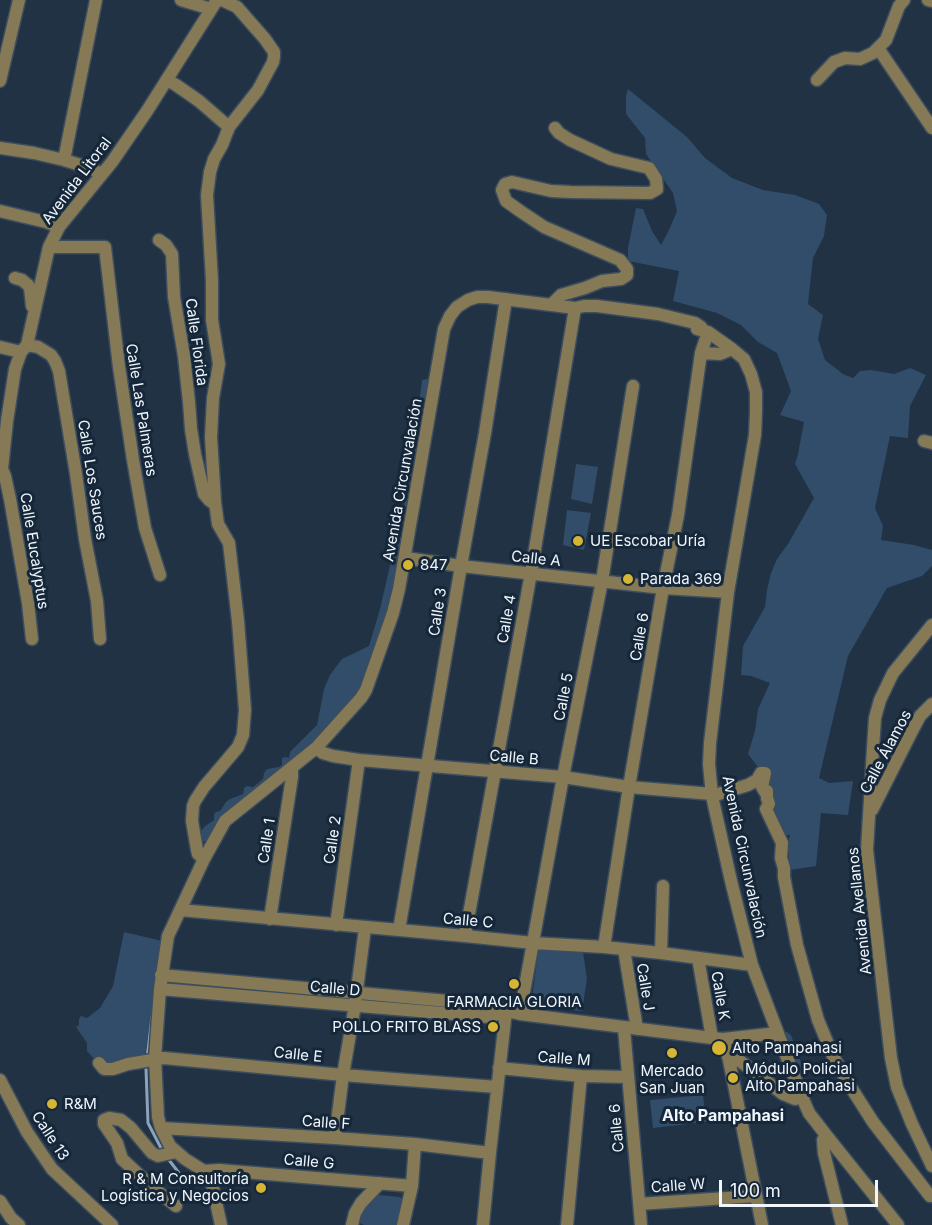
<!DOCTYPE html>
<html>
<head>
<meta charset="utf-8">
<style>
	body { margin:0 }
	#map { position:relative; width:932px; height:1225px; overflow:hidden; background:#203244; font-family:Inter,sans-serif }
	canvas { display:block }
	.scale { position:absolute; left:719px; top:1180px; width:159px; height:27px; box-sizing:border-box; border:3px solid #eff6fd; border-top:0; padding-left:8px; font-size:18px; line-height:21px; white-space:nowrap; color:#eff6fd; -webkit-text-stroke:4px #162739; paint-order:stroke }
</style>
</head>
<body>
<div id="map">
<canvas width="932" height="1225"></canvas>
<div class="scale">100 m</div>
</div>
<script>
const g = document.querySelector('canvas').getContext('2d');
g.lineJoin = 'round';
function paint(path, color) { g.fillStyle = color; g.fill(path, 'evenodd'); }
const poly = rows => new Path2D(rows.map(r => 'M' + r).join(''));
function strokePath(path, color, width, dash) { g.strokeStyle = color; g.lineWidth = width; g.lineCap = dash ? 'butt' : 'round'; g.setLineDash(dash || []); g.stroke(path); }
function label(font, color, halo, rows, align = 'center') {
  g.font = font + ' Inter,sans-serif'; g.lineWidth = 6; g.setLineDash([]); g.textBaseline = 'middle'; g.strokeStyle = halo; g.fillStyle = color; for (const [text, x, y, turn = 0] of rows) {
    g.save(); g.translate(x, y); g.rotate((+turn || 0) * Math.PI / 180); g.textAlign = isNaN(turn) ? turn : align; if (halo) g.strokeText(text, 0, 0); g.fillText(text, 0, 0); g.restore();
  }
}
const green = poly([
	[628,89,687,137,705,158,732,178,763,190,795,195,819,204,827,215,824,236,813,258,808,304,823,315,818,339,825,360,843,374,853,378,860,371,871,370,894,374,910,368,926,375,910,406,908,438,890,436,875,508,883,526,881,540,914,545,932,550,932,566,922,576,887,588,848,656,819,778,829,783,853,781,848,815,821,813,816,866,790,870,788,845,790,835,783,835,773,814,774,809,768,788,765,770,758,767,748,754,755,731,758,709,770,683,751,676,741,675,743,646,765,607,767,590,771,573,777,559,788,544,814,498,795,464,798,454,804,422,780,415,791,391,777,353,758,342,741,325,717,313,673,301,679,271,628,261,628,248,636,208,643,209,652,231,661,245,669,230,677,211,673,193,646,154,645,138,626,114,626,96],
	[433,378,392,606,362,689,308,749,222,817,207,840,201,843,201,831,205,826,214,820,214,814,216,812,220,811,226,802,230,799,243,794,244,788,247,786,253,787,263,779,264,773,267,769,279,767,282,765,282,758,286,757,289,758,290,752,317,725,324,689,330,675,342,659,369,646,380,609,409,483,422,380],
	[576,464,598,467,592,504,571,499],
	[567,510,591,513,584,550,563,545],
	[124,932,162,941,145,1056,108,1069,95,1060,87,1051,87,1043,76,1027,79,1025,79,1019,81,1016,87,1018,100,1008,113,986],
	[542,948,583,952,587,979,582,1011,531,1006,538,953],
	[787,1032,791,1035,803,1068,802,1072,798,1072,758,1040,761,1033],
	[703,1095,706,1122,653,1128,650,1100],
	[380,1195,399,1197,403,1199,398,1225,364,1225,360,1223,359,1220,360,1213,376,1196]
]);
const stream = poly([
	[147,1058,152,1017],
	[146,1069,148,1123,162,1150],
	[169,1160,179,1173]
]);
const minor = poly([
	[181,0,211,9],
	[928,0,932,1],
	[878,48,932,128],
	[167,80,176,85,199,101,229,127],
	[817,80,834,62,845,58,860,59,873,53,886,40,899,6,904,0],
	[0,81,19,0],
	[0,148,34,153,64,160,90,168,102,174],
	[64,160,96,0],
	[0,211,46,222,59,227],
	[159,240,166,245,172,254,174,297,184,356,189,402,191,429,195,454,204,494,209,500,213,503,215,502],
	[49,247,105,247,119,367,133,460,145,528,160,575],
	[15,278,22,280,28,285,30,288,32,306],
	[551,305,561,295,585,288,602,281,621,279,627,275,627,269,620,260,544,227,520,211,506,201,502,190,505,184,512,182,551,191,571,192,650,193,657,189,656,179,649,168,611,159,570,140,559,133,555,128],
	[697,329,708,332,732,349,744,359,751,374,756,392,756,412,755,435,728,592,710,743,709,764,712,796,731,881,752,965,802,1097,809,1113,826,1135,898,1225],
	[27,345,38,347,51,355,55,361,59,371,76,474,85,539,97,601,100,639],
	[0,347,21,352],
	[701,353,720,354,732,349],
	[924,441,932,443],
	[2,469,5,476,10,499,28,603,32,639],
	[0,472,2,469,7,421,15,369,21,352,27,345,49,247,59,227,112,162,147,111,217,0],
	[406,558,461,566,663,588,728,592],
	[932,625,893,673,880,700,875,718,873,748,867,850,891,1058,897,1087,912,1124,932,1166],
	[316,748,323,753,333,756,359,760,563,777,629,787,712,794],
	[712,796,748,785,757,780,761,773,765,773,762,787,765,792,767,791,767,798,769,804,766,809,782,843,781,858,784,868,784,877,797,945,818,1020,833,1056,850,1086,873,1122,930,1196,932,1196],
	[872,810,912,731,920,716,932,704],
	[204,859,198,854,197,850,192,821,193,806,195,801,204,787,238,747,243,735,245,710,238,621,229,543,218,524,215,502,211,437,213,398,219,364,212,320,212,281,207,195,210,172,214,159,222,145,229,127,258,90,273,62,274,57,274,52,265,39,237,7,222,0],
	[180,910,465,936,533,943,604,947,661,953,752,965],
	[270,919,292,777,292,768],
	[336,925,359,760],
	[399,930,461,566,485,433,506,299],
	[465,936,531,573,575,308],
	[604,947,629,787,663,588,678,515,701,353,708,332],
	[624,949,637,1029],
	[661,953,663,886],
	[698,958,712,1038],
	[161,975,492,1005,506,1011,520,1014,712,1038,723,1039,778,1033],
	[160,989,489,1017,506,1011],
	[520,1014,563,777,602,581,633,386],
	[624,1028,641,1225],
	[723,1039,729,1060,762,1225],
	[729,1060,740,1061,783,1094,795,1099,802,1097],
	[99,1063,104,1069,113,1069,128,1064,164,1058,343,1075,497,1087],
	[499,1068,581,1076,628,1077],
	[0,1080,27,1132,52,1169,112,1225],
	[161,1128,335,1138,415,1144,490,1153],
	[826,1135,823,1140,824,1153,842,1225],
	[335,1138,343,1075,355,1005,365,928],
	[204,1171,219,1170,412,1186],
	[0,1201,11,1218,19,1225],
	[639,1204,756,1196],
	[176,1206,151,1186,122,1159,117,1143,104,1124,104,1120,109,1118,121,1120,131,1128,152,1153,158,1156,176,1152],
	[221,1225,211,1179,204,1171,185,1159,170,1146,161,1128,158,1117,155,1058,160,989,168,936,204,859,225,821,316,748,361,698,366,690,393,613,399,589,444,329,450,316,457,307,468,300,477,297,488,297,575,308,584,306,597,306,658,314,695,323,701,327,704,331],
	[352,1225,355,1213,361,1203,380,1183],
	[403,1225,412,1186,415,1144],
	[483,1225,490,1153,506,1011],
	[567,1225,581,1076]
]);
const markers = [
	[578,541,6,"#d6b534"],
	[408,565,6,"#d6b534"],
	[628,579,6,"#d6b534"],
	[514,984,6,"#d6b534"],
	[493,1027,6,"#d6b534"],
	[719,1048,8,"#d6b534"],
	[672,1053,6,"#d6b534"],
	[733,1078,6,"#d6b534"],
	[52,1104,6,"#d6b534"],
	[261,1188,6,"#d6b534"]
];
const streetNames = [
	["Avenida Litoral",77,181,-53],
	["Calle Florida",196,342,82],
	["Calle Las Palmeras",141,410,81],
	["Calle Los Sauces",92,480,81],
	["Avenida Circunvalación",403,480,-80],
	["Calle Eucalyptus",34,551,81],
	["Calle A",536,559,6],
	["Calle 3",438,612,-81],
	["Calle 4",507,619,-80],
	["Calle 6",640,637,-80],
	["Calle 5",564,697,-79],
	["Calle Álamos",886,752,-62],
	["Calle B",514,758,5],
	["Calle 2",333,840,-82],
	["Calle 1",267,841,-81],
	["Avenida Circunvalación",744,857,78],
	["Avenida Avellanos",860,911,-96],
	["Calle C",468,921,5],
	["Calle J",645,987,81],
	["Calle D",335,989,5],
	["Calle K",720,996,80],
	["Calle E",298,1055,6],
	["Calle M",564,1059,4],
	["Calle F",326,1123,4],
	["Calle 6",617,1128,-95],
	["Calle 13",50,1136,57],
	["Calle G",309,1162,5],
	["Calle W",678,1186,-4]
];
const poiNames = [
	["UE Escobar Uría",590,541],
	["847",420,565],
	["Parada 369",640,579],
	["FARMACIA GLORIA",514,1002,"center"],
	["POLLO FRITO BLASS",481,1027,"right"],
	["Alto Pampahasi",732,1048],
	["Módulo Policial",745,1069],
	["Alto Pampahasi",745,1086],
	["Mercado",672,1071,"center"],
	["San Juan",672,1088,"center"],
	["R&M",64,1104],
	["R & M Consultoría",249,1179,"right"],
	["Logística y Negocios",249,1196,"right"]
];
const neighbourhoodNames = [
	["Alto Pampahasi",723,1116]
];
paint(green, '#314d6a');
strokePath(stream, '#8ca3bc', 3);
strokePath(minor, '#3d4d5e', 15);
strokePath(minor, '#857a55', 12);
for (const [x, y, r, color] of markers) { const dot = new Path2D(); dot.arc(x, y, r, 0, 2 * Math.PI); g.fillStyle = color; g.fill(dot); strokePath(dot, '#162739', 2); }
label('15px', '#eff6fd', '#162739', streetNames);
label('15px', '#eff6fd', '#162739', poiNames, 'left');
label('bold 16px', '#eff6fd', '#162739', neighbourhoodNames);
</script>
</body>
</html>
